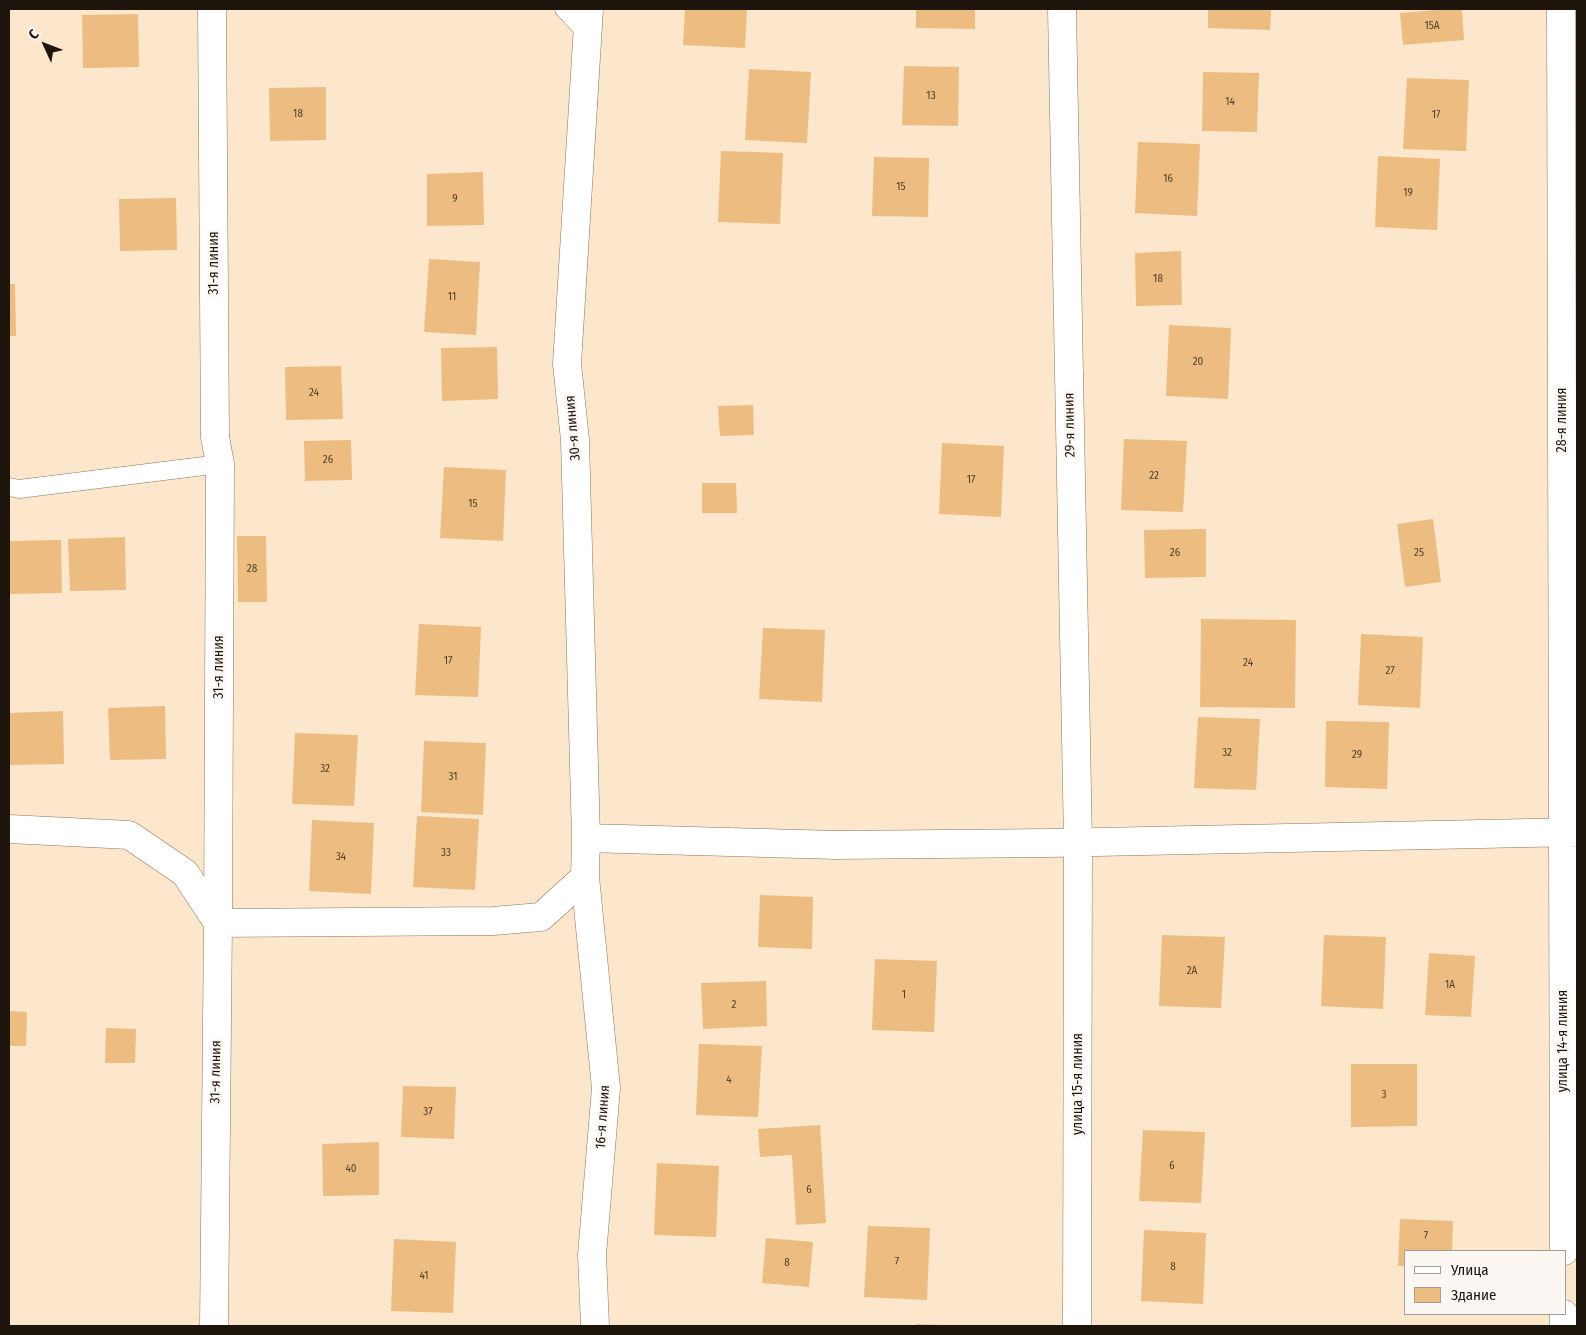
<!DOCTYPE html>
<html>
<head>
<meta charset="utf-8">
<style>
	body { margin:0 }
	#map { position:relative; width:1586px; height:1335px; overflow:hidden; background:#fde7cc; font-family:"Fira Sans Condensed",sans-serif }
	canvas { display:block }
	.frame { position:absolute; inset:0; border:10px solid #1d150c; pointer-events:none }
	.legend { position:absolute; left:1404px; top:1250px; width:162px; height:65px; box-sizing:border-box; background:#fcf7f2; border:1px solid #a39d96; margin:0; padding:6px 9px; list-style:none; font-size:15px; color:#1d150c }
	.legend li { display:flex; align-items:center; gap:10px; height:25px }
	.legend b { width:25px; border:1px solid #a39d96 }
	.north { position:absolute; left:20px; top:20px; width:50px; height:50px; -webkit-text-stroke:4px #fcf7f2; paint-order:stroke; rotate:313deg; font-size:14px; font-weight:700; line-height:20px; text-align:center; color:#1d150c }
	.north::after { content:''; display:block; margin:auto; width:18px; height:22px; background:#1d150c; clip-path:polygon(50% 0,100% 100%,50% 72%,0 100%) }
</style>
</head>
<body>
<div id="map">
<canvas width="1586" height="1335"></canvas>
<div class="frame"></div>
<ul class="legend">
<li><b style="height:6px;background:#fff"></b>Улица</li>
<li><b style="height:14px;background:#ecbc81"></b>Здание</li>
</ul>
<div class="north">С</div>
</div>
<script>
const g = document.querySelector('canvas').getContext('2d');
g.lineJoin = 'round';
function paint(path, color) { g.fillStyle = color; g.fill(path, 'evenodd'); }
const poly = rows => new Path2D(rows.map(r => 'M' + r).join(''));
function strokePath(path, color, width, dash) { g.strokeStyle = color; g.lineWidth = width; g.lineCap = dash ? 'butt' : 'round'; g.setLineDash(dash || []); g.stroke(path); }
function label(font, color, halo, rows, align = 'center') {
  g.font = font + ' "Fira Sans Condensed",sans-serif'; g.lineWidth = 5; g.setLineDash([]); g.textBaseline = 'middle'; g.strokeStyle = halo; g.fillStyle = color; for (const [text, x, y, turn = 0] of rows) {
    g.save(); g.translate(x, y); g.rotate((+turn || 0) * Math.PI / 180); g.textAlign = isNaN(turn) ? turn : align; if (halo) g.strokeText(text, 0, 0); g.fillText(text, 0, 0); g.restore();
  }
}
const building = poly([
	[685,9,747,9,745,48,683,45],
	[916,9,975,9,975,29,916,28],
	[1208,9,1271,9,1270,30,1208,28],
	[1447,9,1462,9,1464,40,1403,45,1400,13],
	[138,14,139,67,83,68,82,15],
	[904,66,959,67,958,126,902,125],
	[749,69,811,72,807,143,745,140],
	[1203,72,1259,73,1257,132,1202,131],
	[1407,78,1469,80,1466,151,1403,149],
	[326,87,326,140,270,141,269,88],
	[1138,142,1200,144,1197,216,1135,213],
	[721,151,783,153,780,224,718,222],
	[1378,156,1440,159,1437,230,1375,227],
	[874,157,929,158,928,217,872,216],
	[483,172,484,225,427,226,427,174],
	[176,198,177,250,120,251,119,199],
	[1181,251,1182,305,1136,306,1135,253],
	[429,259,480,262,476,335,424,332],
	[9,284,15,284,16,336,9,336],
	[1169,325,1231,328,1228,399,1166,396],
	[497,347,498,399,442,401,441,348],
	[341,366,343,419,286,420,285,367],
	[753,405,754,435,720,436,718,406],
	[1124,439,1187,441,1183,512,1121,510],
	[351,440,352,480,305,481,304,441],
	[942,443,1004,446,1001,517,939,514],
	[444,467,506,470,503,541,440,538],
	[702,483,736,483,737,513,702,513],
	[1433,519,1441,582,1405,587,1397,524],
	[1206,529,1206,577,1145,578,1144,530],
	[237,536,266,536,267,602,238,602],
	[125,537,126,590,70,591,68,539],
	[61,540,62,593,9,594,9,541],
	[1201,619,1296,620,1295,708,1200,707],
	[419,624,481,627,478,697,415,695],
	[763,628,825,630,822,702,759,699],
	[1361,634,1423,637,1420,708,1358,705],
	[165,706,166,759,110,760,108,708],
	[63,711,64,764,9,765,9,713],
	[1198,717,1260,719,1256,790,1194,788],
	[1326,721,1389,722,1387,789,1325,787],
	[295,733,358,735,354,806,292,804],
	[424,741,486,743,483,815,421,812],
	[417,816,479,819,475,890,413,887],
	[312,820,374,823,371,894,309,891],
	[760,895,813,897,812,949,758,947],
	[1162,935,1225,937,1221,1008,1159,1006],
	[1324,935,1386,937,1383,1009,1321,1006],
	[1429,953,1475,956,1471,1017,1425,1015],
	[875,959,937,961,934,1032,872,1030],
	[766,981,767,1026,703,1029,701,983],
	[9,1011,27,1012,26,1046,9,1046],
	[106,1028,136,1029,135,1063,105,1063],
	[699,1044,762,1046,758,1117,696,1115],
	[1351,1064,1417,1064,1417,1126,1351,1127],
	[403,1086,456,1087,454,1139,401,1137],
	[820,1125,826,1223,796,1225,792,1155,760,1157,758,1129],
	[1143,1130,1205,1132,1201,1203,1139,1201],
	[379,1142,379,1195,323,1196,322,1144],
	[657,1163,719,1166,716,1237,654,1235],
	[1400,1219,1453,1221,1452,1251,1405,1251,1405,1266,1398,1266],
	[868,1226,930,1228,927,1300,864,1297],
	[1144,1230,1206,1233,1203,1304,1141,1301],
	[766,1238,813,1242,809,1287,762,1283],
	[394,1239,456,1242,453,1313,391,1311],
	[916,1324,947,1325,947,1326,916,1326]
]);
const lane = poly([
	[564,9,588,34],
	[9,487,19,489,220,464]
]);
const street = poly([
	[212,9,215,437,220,464,218,923,214,1326],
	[589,9,567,364,575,440,586,838,585,877,606,1088,592,1255,595,1326],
	[1062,9,1078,842,1077,1326],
	[1561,9,1564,1251],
	[9,829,129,835,185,873,218,923,493,921,541,917,585,877],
	[586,838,836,845,1049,843,1577,832],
	[1564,1314,1564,1326]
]);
const numberNames = [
	["15А",1432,26],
	["13",931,96],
	["14",1230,102],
	["18",298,114],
	["17",1436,115],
	["16",1168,179],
	["15",901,187],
	["19",1408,193],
	["9",455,199],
	["18",1158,279],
	["11",452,297],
	["20",1198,362],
	["24",314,393],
	["26",328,460],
	["22",1154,476],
	["17",971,480],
	["15",473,504],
	["26",1175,553],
	["25",1419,553],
	["28",252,569],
	["17",448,661],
	["24",1248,663],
	["27",1390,671],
	["32",1227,753],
	["29",1357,755],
	["32",325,769],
	["31",453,777],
	["33",446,853],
	["34",341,857],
	["2А",1192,971],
	["1А",1450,985],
	["1",904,995],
	["2",734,1005],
	["4",729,1080],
	["3",1384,1095],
	["37",428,1112],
	["6",1172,1166],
	["40",351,1169],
	["6",809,1190],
	["7",1426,1236],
	["7",897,1262],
	["8",787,1263],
	["8",1173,1267],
	["41",424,1276]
];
const streetNames = [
	["31-я линия",214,263,-90],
	["28-я линия",1562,420,-90],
	["29-я линия",1070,425,-91],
	["30-я линия",573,428,-95],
	["31-я линия",219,667,-90],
	["улица 14-я линия",1563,1041,-90],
	["31-я линия",216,1072,-89],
	["улица 15-я линия",1078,1084,-90],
	["16-я линия",603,1117,-86]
];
paint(building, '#ecbc81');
strokePath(lane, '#89755d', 19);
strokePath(street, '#89755d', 29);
strokePath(lane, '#fff', 18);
strokePath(street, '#fff', 28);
label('11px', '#513f29', null, numberNames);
label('14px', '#1d150c', '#fcf7f2', streetNames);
</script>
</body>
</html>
